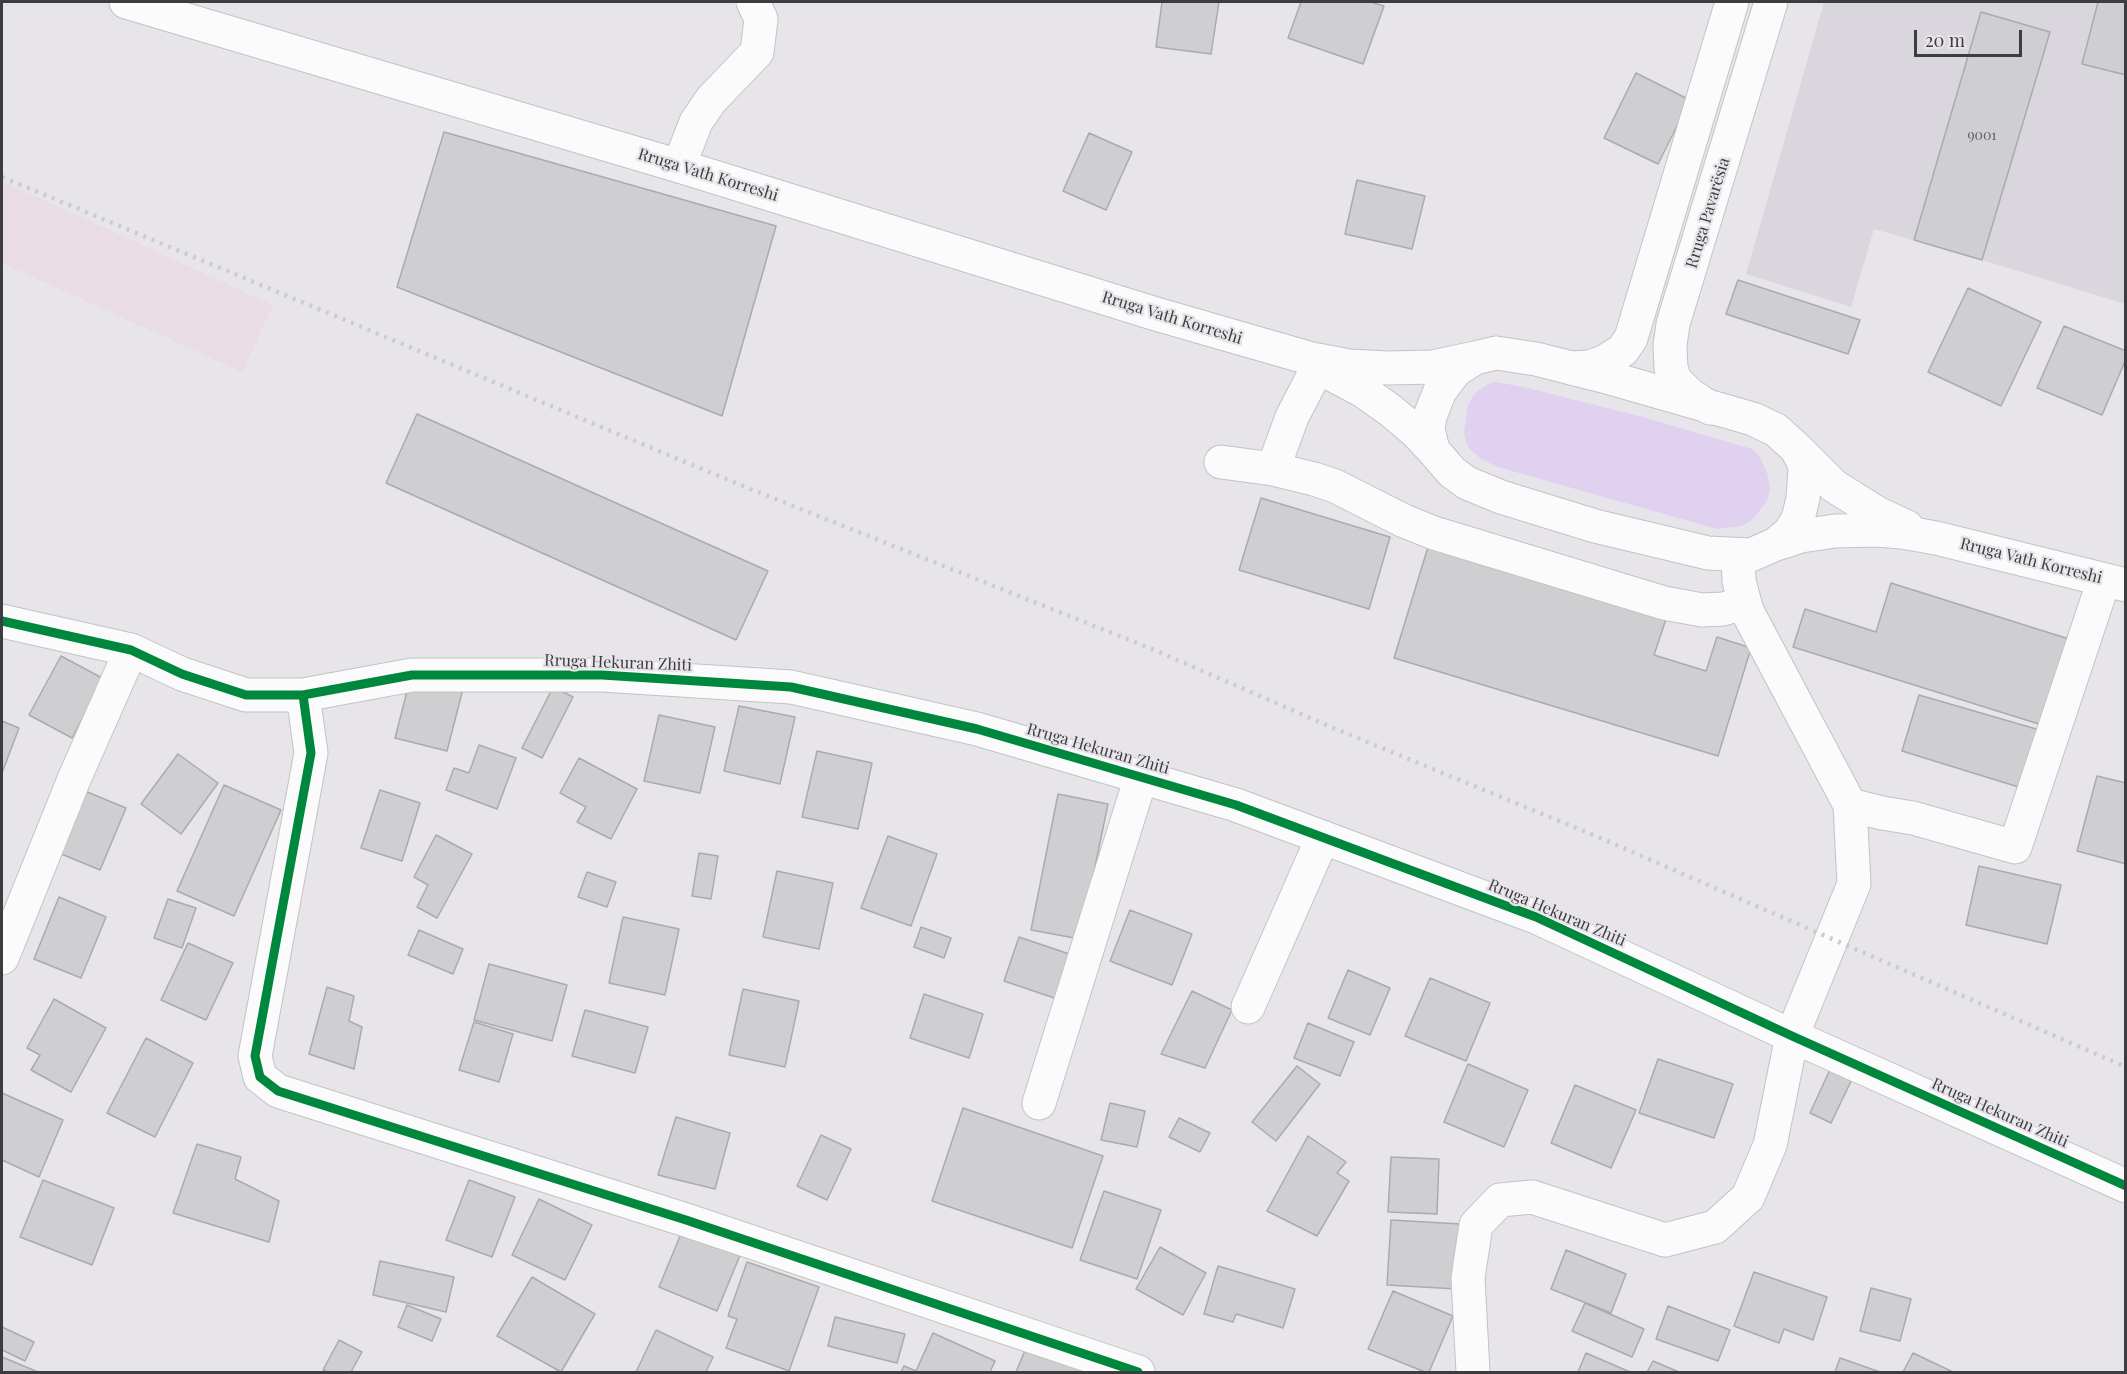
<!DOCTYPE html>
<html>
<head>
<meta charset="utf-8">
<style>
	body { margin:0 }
	#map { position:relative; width:2127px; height:1374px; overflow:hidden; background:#e7e5e9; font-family:"Playfair Display",serif }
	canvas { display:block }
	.frame { position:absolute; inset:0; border:3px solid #3d3c3e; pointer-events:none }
	.scale { position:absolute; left:1914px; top:30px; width:108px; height:27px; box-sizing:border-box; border:3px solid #3d3c3e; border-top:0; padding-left:8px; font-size:18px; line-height:21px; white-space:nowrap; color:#3d3c3e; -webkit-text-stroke:4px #e7e4ea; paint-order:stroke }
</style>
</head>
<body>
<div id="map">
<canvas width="2127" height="1374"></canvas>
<div class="frame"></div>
<div class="scale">20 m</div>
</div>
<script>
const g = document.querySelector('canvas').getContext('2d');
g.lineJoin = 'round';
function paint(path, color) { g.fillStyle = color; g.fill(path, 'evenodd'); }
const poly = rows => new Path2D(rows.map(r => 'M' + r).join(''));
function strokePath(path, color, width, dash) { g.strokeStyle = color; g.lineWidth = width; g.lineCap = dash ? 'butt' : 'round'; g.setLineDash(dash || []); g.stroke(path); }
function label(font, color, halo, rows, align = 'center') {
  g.font = font + ' "Playfair Display",serif'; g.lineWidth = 4.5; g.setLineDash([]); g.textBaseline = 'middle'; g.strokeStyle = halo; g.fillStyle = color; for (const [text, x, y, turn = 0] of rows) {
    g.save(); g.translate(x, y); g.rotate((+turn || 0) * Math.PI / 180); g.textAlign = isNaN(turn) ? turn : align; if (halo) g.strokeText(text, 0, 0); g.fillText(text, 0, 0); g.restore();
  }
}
const built = poly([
	[1824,2,2125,2,2125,304,1982,260,1874,229,1851,307,1746,274]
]);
const industrial = poly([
	[2,181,273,305,242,372,2,263]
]);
const green = poly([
	[1495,382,1524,387,1643,417,1752,449,1760,457,1767,472,1770,489,1767,501,1753,519,1742,526,1717,529,1498,467,1481,459,1470,449,1466,443,1464,432,1468,405,1474,394,1488,384]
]);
const building = poly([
	[1162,2,1219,2,1211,54,1156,47,1162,2],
	[1301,2,1371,2,1384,6,1363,64,1288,38,1301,2],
	[2098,2,2126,2,2126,75,2082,64,2098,2],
	[1981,12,2050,32,1982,260,1914,240,1981,12],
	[1636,73,1690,100,1658,164,1604,138,1636,73],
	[444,132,776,226,722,416,397,287,444,132],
	[1089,133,1132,152,1106,210,1063,191,1089,133],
	[1357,180,1425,196,1412,249,1345,234,1357,180],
	[1738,280,1860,320,1848,354,1726,314,1738,280],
	[1968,288,2041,322,2001,406,1928,372,1968,288],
	[2064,326,2126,351,2126,359,2102,415,2037,388,2064,326],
	[417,414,768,571,736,640,386,483,417,414],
	[1261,498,1390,537,1369,609,1239,570,1261,498],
	[1428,547,1666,619,1654,655,1706,671,1717,637,1751,648,1718,756,1394,658,1428,547],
	[1891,583,2069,639,2042,725,1793,647,1805,609,1876,632,1891,583],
	[61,656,104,679,72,738,29,715,61,656],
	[411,676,463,689,447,751,395,738,411,676],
	[553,687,573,697,542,758,522,748,553,687],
	[1919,695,2043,731,2025,789,1902,751,1919,695],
	[739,706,795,717,780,784,724,771,739,706],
	[659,715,715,727,700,793,644,781,659,715],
	[2,721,19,728,2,773,2,721],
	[479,745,516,758,497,809,446,790,454,768,469,773,479,745],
	[817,751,872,763,858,829,802,817,817,751],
	[178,754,218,783,181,834,141,804,178,754],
	[579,758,637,789,611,839,577,822,586,807,560,793,579,758],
	[2097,776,2126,783,2126,864,2077,851,2097,776],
	[224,785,281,810,234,916,177,891,224,785],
	[80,789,126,808,100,870,54,851,80,789],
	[380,790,420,803,402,861,361,848,380,790],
	[1058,794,1108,804,1080,939,1031,930,1058,794],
	[436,835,472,854,437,918,417,907,428,885,414,877,436,835],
	[888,836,937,854,911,926,861,908,888,836],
	[699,853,718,856,711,899,692,896,699,853],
	[1979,866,2061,885,2047,944,1966,925,1979,866],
	[777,871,833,883,819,949,763,937,777,871],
	[587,872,616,882,607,907,578,897,587,872],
	[59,897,106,917,81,978,34,959,59,897],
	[168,899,196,908,182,948,154,938,168,899],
	[1130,910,1192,934,1172,985,1110,961,1130,910],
	[623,917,679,929,665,995,609,983,623,917],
	[921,927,951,938,944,958,914,947,921,927],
	[419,930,463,949,453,974,408,955,419,930],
	[1019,937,1078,957,1063,1001,1004,981,1019,937],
	[188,943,233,963,206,1020,161,1000,188,943],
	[489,964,567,985,552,1041,474,1020,489,964],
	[1348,970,1390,988,1370,1035,1328,1018,1348,970],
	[1430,978,1490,1003,1466,1061,1405,1036,1430,978],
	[327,987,354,996,349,1021,362,1027,354,1069,309,1054,327,987],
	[743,989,799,1001,785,1067,729,1055,743,989],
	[1192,991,1232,1010,1205,1068,1161,1054,1192,991],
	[924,994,983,1014,969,1058,910,1038,924,994],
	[54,999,106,1028,71,1092,31,1070,40,1055,27,1048,54,999],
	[585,1010,648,1027,635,1073,572,1056,585,1010],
	[474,1022,513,1034,499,1082,459,1070,474,1022],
	[1308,1023,1354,1042,1340,1076,1294,1058,1308,1023],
	[146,1038,193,1063,155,1137,107,1113,146,1038],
	[1658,1059,1733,1084,1714,1138,1639,1113,1658,1059],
	[1833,1063,1855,1073,1831,1123,1810,1113,1833,1063],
	[1468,1064,1528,1090,1504,1147,1444,1122,1468,1064],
	[1297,1066,1320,1084,1276,1141,1252,1122,1297,1066],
	[1575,1085,1636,1110,1611,1168,1551,1143,1575,1085],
	[2,1093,63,1120,39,1177,2,1160,2,1093],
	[1110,1103,1145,1111,1137,1147,1101,1140,1110,1103],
	[963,1108,1103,1156,1072,1248,932,1201,963,1108],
	[676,1117,730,1133,715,1189,658,1175,676,1117],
	[1179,1118,1210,1133,1200,1152,1169,1137,1179,1118],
	[821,1135,851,1149,827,1200,797,1186,821,1135],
	[1308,1136,1346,1162,1337,1173,1349,1181,1317,1236,1267,1211,1308,1136],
	[197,1144,241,1157,235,1179,279,1201,269,1242,173,1213,197,1144],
	[1391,1157,1439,1159,1437,1214,1388,1212,1391,1157],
	[43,1180,114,1208,92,1265,20,1237,43,1180],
	[469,1180,515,1197,492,1257,446,1240,469,1180],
	[1104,1191,1161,1210,1137,1279,1080,1260,1104,1191],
	[539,1199,592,1225,565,1280,512,1255,539,1199],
	[1391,1220,1461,1224,1457,1289,1387,1285,1391,1220],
	[685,1224,743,1248,717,1311,659,1287,685,1224],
	[1160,1247,1206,1273,1183,1315,1136,1289,1160,1247],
	[1566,1250,1626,1274,1611,1313,1551,1289,1566,1250],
	[380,1261,454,1277,446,1312,373,1295,380,1261],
	[747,1262,819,1287,789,1371,726,1348,737,1319,728,1316,747,1262],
	[1218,1266,1295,1289,1283,1328,1236,1314,1233,1322,1204,1314,1218,1266],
	[1754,1272,1827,1297,1813,1340,1784,1329,1779,1343,1734,1326,1754,1272],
	[532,1277,595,1314,561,1372,497,1336,532,1277],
	[1871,1288,1911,1299,1900,1341,1860,1331,1871,1288],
	[1393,1291,1453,1316,1429,1372,1425,1372,1368,1349,1393,1291],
	[1585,1303,1644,1329,1632,1357,1572,1331,1585,1303],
	[407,1305,441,1319,432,1341,398,1327,407,1305],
	[1668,1306,1730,1330,1718,1361,1656,1339,1668,1306],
	[835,1317,905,1334,897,1363,828,1346,835,1317],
	[2,1327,34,1342,25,1361,2,1350,2,1327],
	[656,1330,713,1357,706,1372,636,1372,656,1330],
	[933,1333,995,1361,990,1372,901,1372,904,1366,916,1371,933,1333],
	[339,1340,362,1352,351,1372,328,1372,323,1370,339,1340],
	[1029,1341,1086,1365,1083,1372,1016,1372,1029,1341],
	[1586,1353,1630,1372,1578,1372,1586,1353],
	[1913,1353,1953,1372,1903,1372,1913,1353],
	[2,1357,38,1372,2,1372,2,1357],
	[1840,1358,1880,1372,1835,1372,1840,1358],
	[1653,1361,1679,1372,1647,1372,1653,1361]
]);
const minor = poly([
	[679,166,696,122,711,100,757,52,761,19,753,2],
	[1571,368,1589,367,1604,362,1623,350,1631,338,1732,2],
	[1710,408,1689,394,1675,380,1671,368,1670,345,1673,324,1771,2],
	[1221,462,1273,469,1314,479,1335,486,1404,521,1434,533,1664,603,1702,610,1723,609,1744,603],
	[1273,469,1292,417,1321,361],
	[1738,555,1739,581,1747,611,1850,805,1882,813,1913,818,2015,847,2104,580],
	[2,621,131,650,182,674,246,695,303,695,412,675,602,675,791,687,977,729,1236,805,1536,917,1792,1036,2126,1186],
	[303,695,311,753,255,1056,260,1077,278,1091,686,1220,1138,1372],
	[2,958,75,777,131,650],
	[1248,1007,1323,837],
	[1039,1103,1141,777],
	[1473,1372,1468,1278,1476,1225,1500,1200,1532,1197,1665,1240,1715,1227,1748,1197,1770,1145,1792,1036,1854,884,1850,805]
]);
const major = poly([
	[126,2,679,166,1156,314,1312,359,1349,366,1388,368,1433,367,1475,358],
	[1496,353,1536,359,1603,376,1753,419,1776,430,1796,448,1803,461,1805,469,1803,498,1798,519,1790,532,1776,544,1751,555,1708,553,1595,526,1501,497,1467,483,1452,472,1433,450,1428,429,1430,416,1440,391,1456,370,1475,358,1496,353],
	[1320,368,1363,391,1390,410,1416,432,1433,450],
	[1798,450,1834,486,1877,513,1907,527],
	[1776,544,1801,536,1835,531,1877,530,1902,532,1936,538,2126,585]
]);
const rail = poly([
	[2,177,738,484,1152,649,1331,727,1598,837,2126,1067]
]);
const cycleway = poly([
	[2,621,131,650,182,674,246,695,303,695,412,675,602,675,791,687,977,729,1236,805,1536,917,1792,1036,2126,1186],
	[303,695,311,753,255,1056,260,1077,278,1091,686,1220,1138,1372]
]);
const numberNames = [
	["9001",1982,136]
];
const streetNames = [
	["Rruga Vath Korreshi",708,175,17],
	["Rruga Pavarësia",1708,213,-73],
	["Rruga Vath Korreshi",1172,318,17],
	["Rruga Vath Korreshi",2031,561,14],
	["Rruga Hekuran Zhiti",618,663,2],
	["Rruga Hekuran Zhiti",1098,749,16],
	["Rruga Hekuran Zhiti",1557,913,23],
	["Rruga Hekuran Zhiti",2000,1113,24]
];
paint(built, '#dad6de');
paint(industrial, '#eadce4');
paint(green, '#e0d1f1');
paint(building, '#cfced1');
strokePath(building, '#abaaac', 1.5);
strokePath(minor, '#c3c2c5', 35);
strokePath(major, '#c3c2c5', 35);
strokePath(minor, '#fbfbfc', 33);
strokePath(major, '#fbfbfc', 33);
strokePath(rail, '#cdcccd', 4.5, [3, 6]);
strokePath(cycleway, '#00873e', 9);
label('14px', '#626063', null, numberNames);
label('16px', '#3d3c3e', '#e7e4ea', streetNames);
</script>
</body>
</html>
